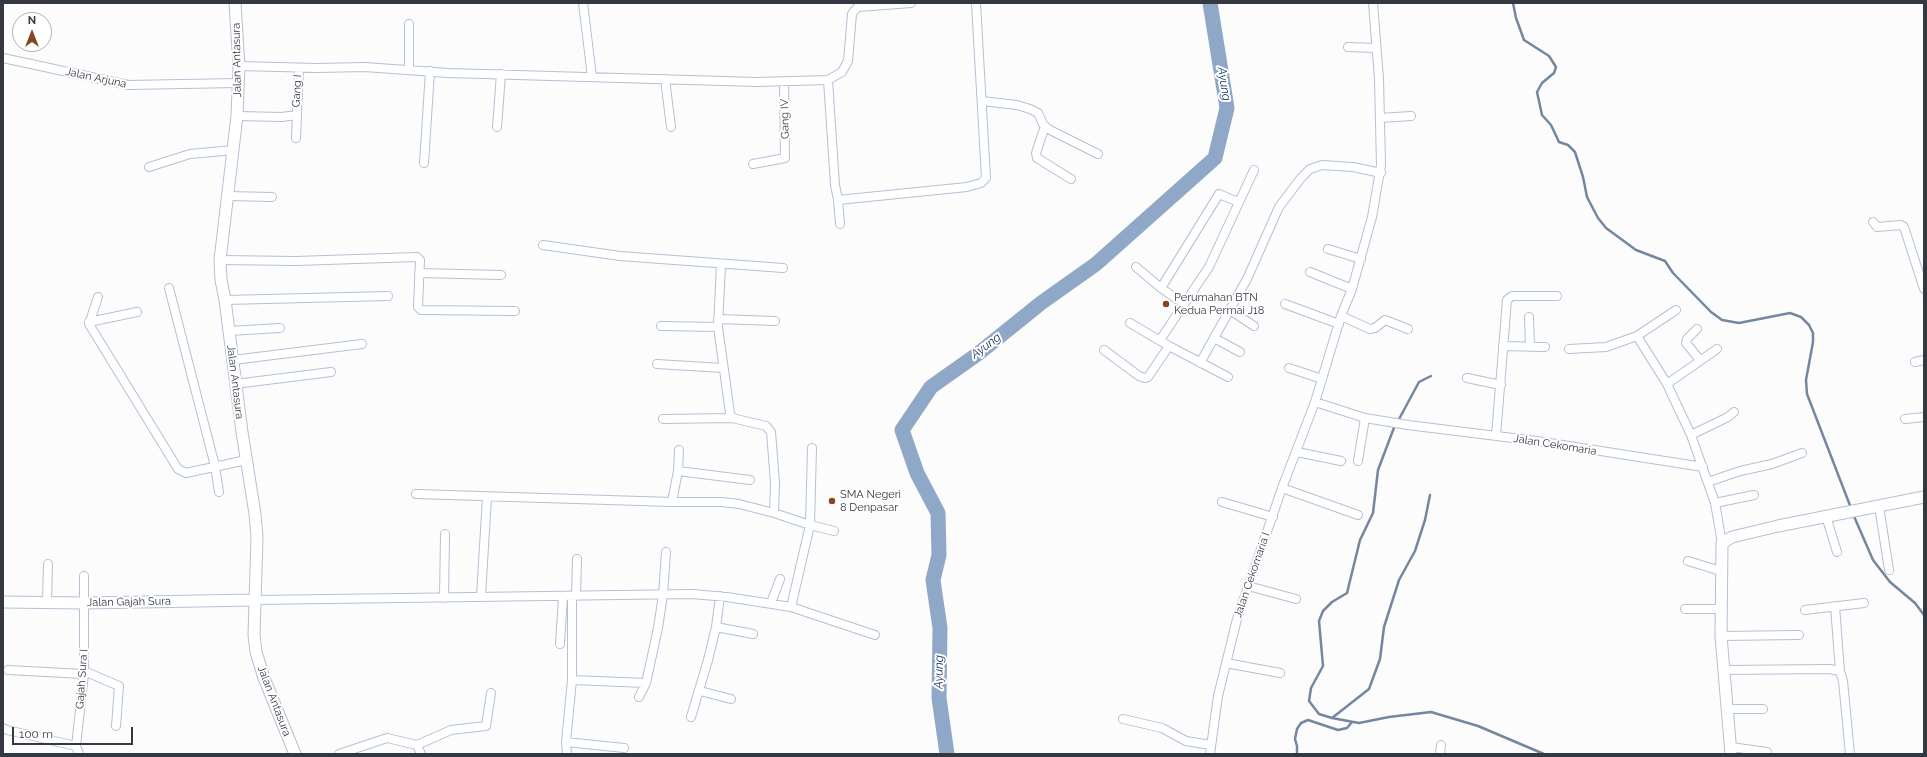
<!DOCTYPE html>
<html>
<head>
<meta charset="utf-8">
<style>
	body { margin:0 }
	#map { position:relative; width:1927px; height:757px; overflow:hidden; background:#fcfcfc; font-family:Raleway,sans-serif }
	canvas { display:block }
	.frame { position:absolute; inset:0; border:4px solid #343941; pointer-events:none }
	.north { position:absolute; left:12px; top:12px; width:40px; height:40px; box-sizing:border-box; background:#fff; border:1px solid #aeb0b3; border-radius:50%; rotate:0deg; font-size:11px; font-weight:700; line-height:16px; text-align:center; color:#343941 }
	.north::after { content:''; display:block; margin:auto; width:14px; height:18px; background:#8b4420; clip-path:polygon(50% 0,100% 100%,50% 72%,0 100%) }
	.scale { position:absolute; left:12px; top:727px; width:121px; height:18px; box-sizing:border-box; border:2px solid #343941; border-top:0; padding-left:5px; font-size:12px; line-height:14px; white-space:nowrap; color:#343941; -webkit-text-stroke:3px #fff; paint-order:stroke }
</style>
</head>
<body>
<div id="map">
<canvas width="1927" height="757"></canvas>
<div class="frame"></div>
<div class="north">N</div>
<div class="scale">100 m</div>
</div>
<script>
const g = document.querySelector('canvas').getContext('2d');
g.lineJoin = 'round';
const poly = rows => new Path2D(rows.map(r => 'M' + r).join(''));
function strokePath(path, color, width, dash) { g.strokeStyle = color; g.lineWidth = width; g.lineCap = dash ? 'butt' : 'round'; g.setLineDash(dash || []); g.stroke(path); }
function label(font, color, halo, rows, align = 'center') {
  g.font = font + ' Raleway,sans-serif'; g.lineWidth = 4; g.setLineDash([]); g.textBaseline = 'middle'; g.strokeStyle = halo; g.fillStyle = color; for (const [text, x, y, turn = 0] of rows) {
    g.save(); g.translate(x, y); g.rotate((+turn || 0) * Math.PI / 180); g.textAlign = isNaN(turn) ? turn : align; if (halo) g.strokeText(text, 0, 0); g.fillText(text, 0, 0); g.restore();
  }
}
const stream = poly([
	[1513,3,1516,18,1524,40,1549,56,1556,67,1554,73,1542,83,1537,92,1542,115,1551,125,1559,142,1568,145,1575,152,1583,177,1587,197,1598,218,1606,228,1636,250,1665,261,1673,273,1711,312,1722,320,1739,323,1790,313,1801,317,1809,325,1813,333,1813,342,1806,380,1807,394,1851,508],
	[1398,421,1419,382,1431,376],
	[1395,425,1378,470,1373,513,1360,540,1347,593,1332,602,1323,611,1319,621,1323,666,1311,688,1309,701,1319,714,1332,718,1359,723,1389,717,1431,712,1478,726,1544,754],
	[1853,514,1873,560,1890,582,1915,603,1924,615],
	[1332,718,1369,689,1380,659,1384,627,1399,580,1415,551,1425,520,1430,495],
	[1297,754,1297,746,1295,739,1297,729,1301,723,1308,720,1338,730,1347,728,1352,722]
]);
const river = poly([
	[947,754,939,698,940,628,933,580,939,555,938,513,917,473,902,430,931,387,979,353,1041,303,1096,264,1215,158,1227,108,1210,3]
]);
const street = poly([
	[583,3,592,77],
	[1348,47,1376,48],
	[3,58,128,85,238,83],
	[239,66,317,68,365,67,448,73,757,82,828,80,842,72,848,61,852,14,854,11,858,7,911,3],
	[409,70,409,24],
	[665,79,671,127],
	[828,80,835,185,838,200,967,187,981,183,986,178,976,3],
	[982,101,1017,105,1030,109,1038,113,1043,124,1048,129,1098,154],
	[237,116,282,117,296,115],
	[1380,118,1411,116],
	[1045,126,1036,153,1037,158,1071,179],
	[497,127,501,74],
	[296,138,299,68],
	[424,163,430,71],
	[753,164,785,158,784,82],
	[149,167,190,154,234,150],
	[228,196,272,197],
	[838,200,840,224],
	[1873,222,1877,227,1901,225,1904,227,1924,289],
	[543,245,620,256,783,268],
	[1328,249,1361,259],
	[220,260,296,261,417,257,420,260,418,307,421,310,515,311],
	[1136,267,1161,288,1184,304],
	[1310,272,1352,289],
	[419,273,501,275],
	[169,288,215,466,219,492],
	[1161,288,1219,194,1238,202],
	[98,297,89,324,178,469,186,473,246,460],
	[225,300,388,296],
	[1285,304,1339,324],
	[1230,310,1254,326],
	[1341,316,1370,329,1375,328,1385,320,1408,329],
	[1529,317,1530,347],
	[718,319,775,321],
	[89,322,137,312],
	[1130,323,1169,346,1228,377],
	[661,326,718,327],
	[1697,329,1687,339,1686,343,1700,360],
	[229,331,280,328],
	[1637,336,1667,384,1691,435,1715,503,1722,543],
	[1214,338,1240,352],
	[1160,340,1209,267,1254,170],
	[1503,346,1545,347],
	[1569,349,1606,347,1637,336,1676,310],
	[1104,350,1139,376,1145,378,1148,377,1169,346],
	[233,360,362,344],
	[1915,362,1924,360],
	[1200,363,1247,279,1279,207,1301,178,1310,169,1322,165,1353,167,1381,173],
	[657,364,723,368],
	[1289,368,1322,379],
	[1467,378,1501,385],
	[235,384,331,372],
	[1667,384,1717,349],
	[1315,402,1365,418,1408,425,1537,441,1703,467],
	[663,419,732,418],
	[1905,419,1924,417],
	[1691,435,1728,417,1734,412],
	[1496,436,1507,300,1512,296,1557,296],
	[812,448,810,525,834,531],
	[1297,452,1341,461],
	[1358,461,1365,418],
	[678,471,750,480],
	[1708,482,1740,471,1772,464,1802,453],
	[1282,488,1358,515],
	[416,494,672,502,722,502,739,504,774,513,775,483,771,432,766,426,732,418,730,413,718,327,721,264],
	[672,502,678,471,679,450],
	[1222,502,1273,517],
	[1715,503,1754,495],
	[1879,506,1889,570],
	[774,513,810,525,791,607],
	[1826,516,1837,552],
	[1688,561,1721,571],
	[1248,586,1296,599],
	[481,596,487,497],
	[576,596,577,559],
	[444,598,445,534],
	[255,600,692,594,727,597,791,607,875,635],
	[47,603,48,564],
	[771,603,780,579],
	[1835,606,1840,672],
	[1685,609,1720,609],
	[1805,610,1864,603],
	[716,627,753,634],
	[1721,636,1799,635],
	[560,644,563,596],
	[1226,663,1280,673],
	[8,670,84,674],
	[1723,670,1829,669,1840,671,1843,681,1850,754],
	[84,671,119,686,116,726],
	[572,680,646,683],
	[700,691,731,699],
	[639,697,646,683,658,628,663,595,666,552],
	[1728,709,1763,709],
	[691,717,708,660,716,627,720,596],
	[1123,719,1162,728,1186,741,1211,745],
	[3,728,7,730,76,746],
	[566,742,624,748],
	[417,745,451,730,486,726,491,693],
	[1731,747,1767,752],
	[79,754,76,746,84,674,84,576],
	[339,754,387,738,417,745,421,754],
	[567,754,566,742,572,680,572,596],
	[1210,754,1218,696,1237,619,1282,488,1315,402,1341,316,1352,289,1372,217,1381,165,1379,79,1373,3],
	[1440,754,1441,745]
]);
const secondary = poly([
	[235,3,239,66,237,116,220,260,221,280,225,300,242,432,255,514,257,537,254,635,256,652,264,678,295,754],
	[3,602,84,603,255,600],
	[1731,754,1721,636,1722,543,1732,537,1778,526,1924,497]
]);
const markers = [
	[1166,304,4,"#8b4420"],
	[832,501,4,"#8b4420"]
];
const streetNames = [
	["Jalan Antasura",237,60,-91],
	["Jalan Arjuna",96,78,12],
	["Gang I",297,91,-87],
	["Gang IV",785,119,-91],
	["Jalan Antasura",235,382,83],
	["Jalan Cekomaria",1555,445,9],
	["Jalan Cekomaria I",1252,575,-71],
	["Jalan Gajah Sura",129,602,-1],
	["Gajah Sura I",82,679,-86],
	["Jalan Antasura",274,701,69]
];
const poiNames = [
	["Perumahan BTN",1174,298],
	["Kedua Permai J18",1174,311],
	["SMA Negeri",840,495],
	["8 Denpasar",840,508]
];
const waterNames = [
	["Ayung",1224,84,81],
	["Ayung",986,346,-37],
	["Ayung",939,672,-89]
];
strokePath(stream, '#7487a0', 2.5);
strokePath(river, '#90a8c8', 15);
strokePath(street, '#b3c1d4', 10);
strokePath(secondary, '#b3c1d4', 13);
strokePath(street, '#fff', 8);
strokePath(secondary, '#fff', 11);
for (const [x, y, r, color] of markers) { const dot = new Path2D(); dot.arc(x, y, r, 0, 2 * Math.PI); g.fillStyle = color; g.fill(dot); strokePath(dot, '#fff', 1.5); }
label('11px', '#343941', '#fff', streetNames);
label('11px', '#343941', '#fff', poiNames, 'left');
label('italic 12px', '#163862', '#fff', waterNames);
</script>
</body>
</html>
